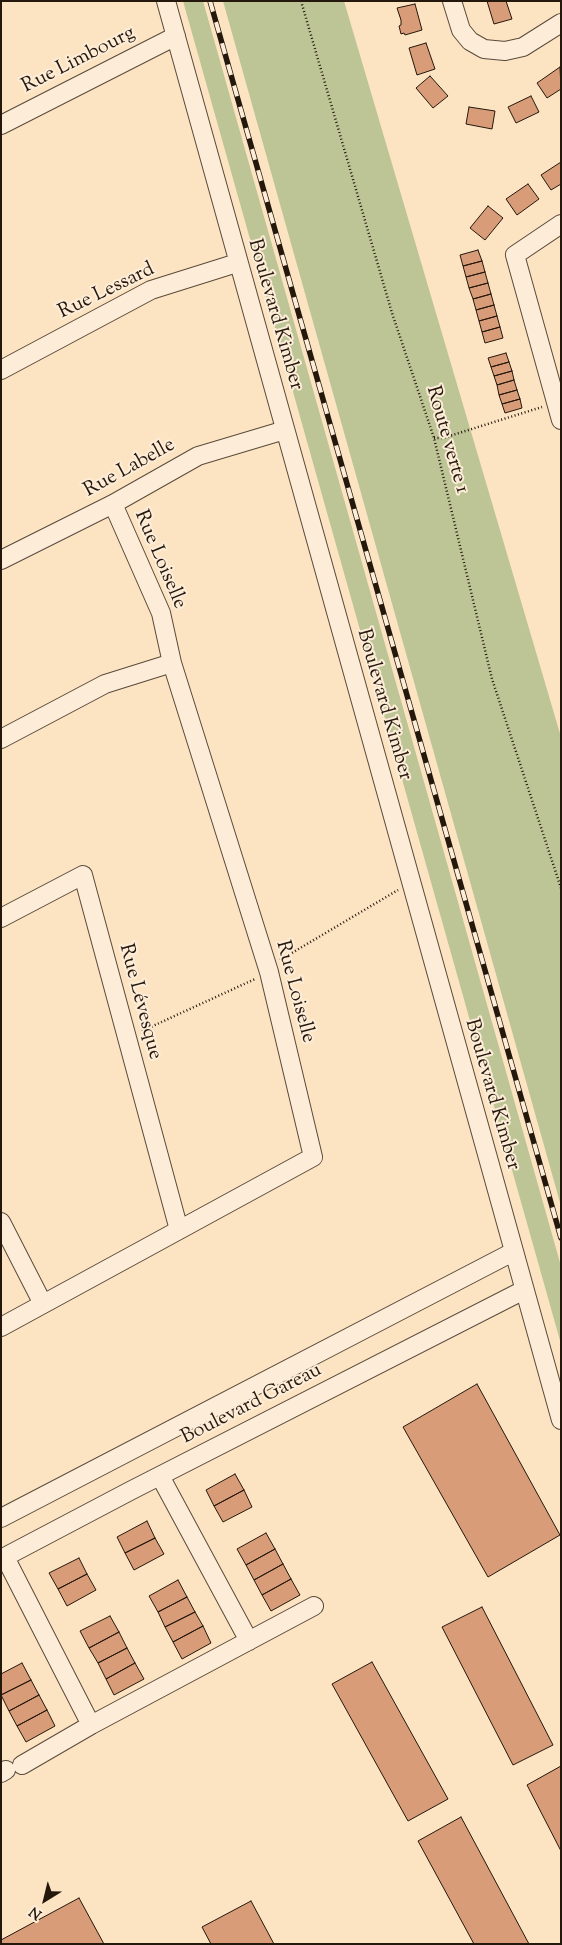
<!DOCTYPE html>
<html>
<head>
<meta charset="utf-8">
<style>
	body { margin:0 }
	#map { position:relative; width:562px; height:1945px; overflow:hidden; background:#fce4c3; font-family:"Sorts Mill Goudy",serif }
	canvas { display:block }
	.frame { position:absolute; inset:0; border:2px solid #24170c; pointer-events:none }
	.north { position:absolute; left:20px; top:1875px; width:50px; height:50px; -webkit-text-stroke:4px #fdedd8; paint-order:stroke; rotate:216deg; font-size:14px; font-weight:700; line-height:20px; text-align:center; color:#24170c }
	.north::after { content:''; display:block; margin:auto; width:18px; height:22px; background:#24170c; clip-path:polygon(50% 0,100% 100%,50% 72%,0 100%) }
</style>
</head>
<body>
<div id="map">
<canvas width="562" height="1945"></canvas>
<div class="frame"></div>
<div class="north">N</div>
</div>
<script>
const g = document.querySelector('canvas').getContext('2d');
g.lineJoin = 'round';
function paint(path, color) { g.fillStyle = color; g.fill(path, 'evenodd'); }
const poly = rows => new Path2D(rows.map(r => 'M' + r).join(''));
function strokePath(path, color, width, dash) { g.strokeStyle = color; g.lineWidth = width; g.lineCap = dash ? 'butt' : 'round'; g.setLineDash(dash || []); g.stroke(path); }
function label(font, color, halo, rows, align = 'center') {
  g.font = font + ' "Sorts Mill Goudy",serif'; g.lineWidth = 4; g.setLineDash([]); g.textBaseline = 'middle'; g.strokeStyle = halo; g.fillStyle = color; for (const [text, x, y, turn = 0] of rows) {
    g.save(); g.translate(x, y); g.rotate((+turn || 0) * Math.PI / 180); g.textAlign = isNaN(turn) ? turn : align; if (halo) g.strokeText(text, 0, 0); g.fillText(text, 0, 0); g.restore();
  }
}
const green = poly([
	[183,1,203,1,561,1266,561,1344],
	[223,1,344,1,561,737,561,1206]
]);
const building = poly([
	[487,1,506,1,512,19,494,24,487,1],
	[415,4,422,30,405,35,404,33,401,34,399,26,401,25,401,20,397,8,415,4],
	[426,43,435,69,417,75,409,48,426,43],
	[560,67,561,89,547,98,537,83,560,67],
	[430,76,448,96,433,108,416,88,430,76],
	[531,96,539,112,516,123,508,107,531,96],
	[469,107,495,111,492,129,466,124,469,107],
	[561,162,561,184,551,190,541,175,561,162],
	[528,184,539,199,517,215,506,199,528,184],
	[488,206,503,218,485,240,470,228,488,206],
	[478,250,482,261,463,266,460,255,478,250],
	[482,261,485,272,466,277,463,266,482,261],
	[485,272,488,283,469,288,466,277,485,272],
	[488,283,491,294,473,299,469,288,488,283],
	[491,294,494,305,476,310,473,299,491,294],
	[494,305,497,316,479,321,476,310,494,305],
	[497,316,500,327,482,332,479,321,497,316],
	[500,327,503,338,485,343,482,332,500,327],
	[506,353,509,362,491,367,488,358,506,353],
	[509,362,512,371,494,376,491,367,509,362],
	[512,371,514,380,497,385,494,376,512,371],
	[514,380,517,390,499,395,497,385,514,380],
	[517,390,520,399,502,404,499,395,517,390],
	[520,399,522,408,505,413,502,404,520,399],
	[477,1384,560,1535,488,1577,403,1427,477,1384],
	[235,1474,244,1490,214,1506,206,1490,235,1474],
	[244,1490,252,1507,223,1522,214,1506,244,1490],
	[147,1521,155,1538,125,1553,117,1537,147,1521],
	[266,1533,275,1549,246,1565,237,1549,266,1533],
	[155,1538,164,1554,134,1570,125,1553,155,1538],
	[275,1549,283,1564,254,1580,246,1565,275,1549],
	[79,1558,87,1574,58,1589,49,1573,79,1558],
	[283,1564,291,1579,262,1595,254,1580,283,1564],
	[87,1574,96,1590,67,1606,58,1589,87,1574],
	[291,1579,300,1595,271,1611,262,1595,291,1579],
	[178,1580,187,1597,158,1612,149,1596,178,1580],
	[187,1597,195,1612,165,1627,158,1612,187,1597],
	[482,1607,553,1745,513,1765,442,1627,482,1607],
	[195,1612,203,1626,173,1642,165,1627,195,1612],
	[110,1616,119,1632,89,1648,80,1631,110,1616],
	[203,1626,211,1643,182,1659,173,1642,203,1626],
	[119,1632,127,1648,98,1663,89,1648,119,1632],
	[127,1648,135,1663,106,1679,98,1663,127,1648],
	[372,1662,448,1799,408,1821,332,1684,372,1662],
	[22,1663,31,1680,1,1695,1,1674,22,1663],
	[135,1663,144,1679,114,1695,106,1679,135,1663],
	[31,1680,39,1695,9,1711,1,1695,31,1680],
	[39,1695,47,1710,17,1726,9,1711,39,1695],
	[47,1710,55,1726,26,1742,17,1726,47,1710],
	[561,1766,561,1851,527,1785,561,1766],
	[461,1817,529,1944,474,1944,418,1841,461,1817],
	[79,1898,104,1944,1,1944,1,1940,79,1898],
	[251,1901,274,1944,211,1944,202,1927,251,1901]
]);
const path = poly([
	[301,1,392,313,434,438,492,679,561,888],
	[434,438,443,438,542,407],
	[280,960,398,890],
	[142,1031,255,979]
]);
const minor = poly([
	[166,1,561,1420],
	[452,1,461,30,470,41,484,49,505,51,523,47,561,23],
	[1,125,176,36],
	[561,224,515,255,561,420],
	[1,370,151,290,237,263],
	[1,560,113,504,198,456,285,430],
	[1,739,105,684,172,663],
	[1,918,83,875,179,1230],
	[1,1222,43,1304],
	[1,1327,313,1157,269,972,172,663,161,613,113,504],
	[160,1476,249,1641],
	[1,1518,513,1252],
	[5,1557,91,1725],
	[1,1559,130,1491,524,1290],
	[22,1765,91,1725,314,1606],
	[1,1773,6,1770]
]);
const rail = poly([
	[210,1,561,1238]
]);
const streetNames = [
	["Rue Limbourg",79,61,-27],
	["Rue Lessard",107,292,-26],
	["Boulevard Kimber",274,315,74],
	["Route verte 1",446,440,74],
	["Rue Labelle",130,469,-29],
	["Rue Loiselle",159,560,67],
	["Boulevard Kimber",383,705,74],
	["Rue Loiselle",294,992,75],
	["Rue Lévesque",139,1002,75],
	["Boulevard Kimber",491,1095,74],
	["Boulevard Gareau",252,1405,-27]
];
paint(green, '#bdc495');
paint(building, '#d89c78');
strokePath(building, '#24170c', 1);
strokePath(minor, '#5a4a3a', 20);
strokePath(path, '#24170c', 2.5, [1, 2.5]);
strokePath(minor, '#fdedd8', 18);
strokePath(rail, '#24170c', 5.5);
strokePath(rail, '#fdedd8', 4, [11]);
label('20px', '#24170c', '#fdedd8', streetNames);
</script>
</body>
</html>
